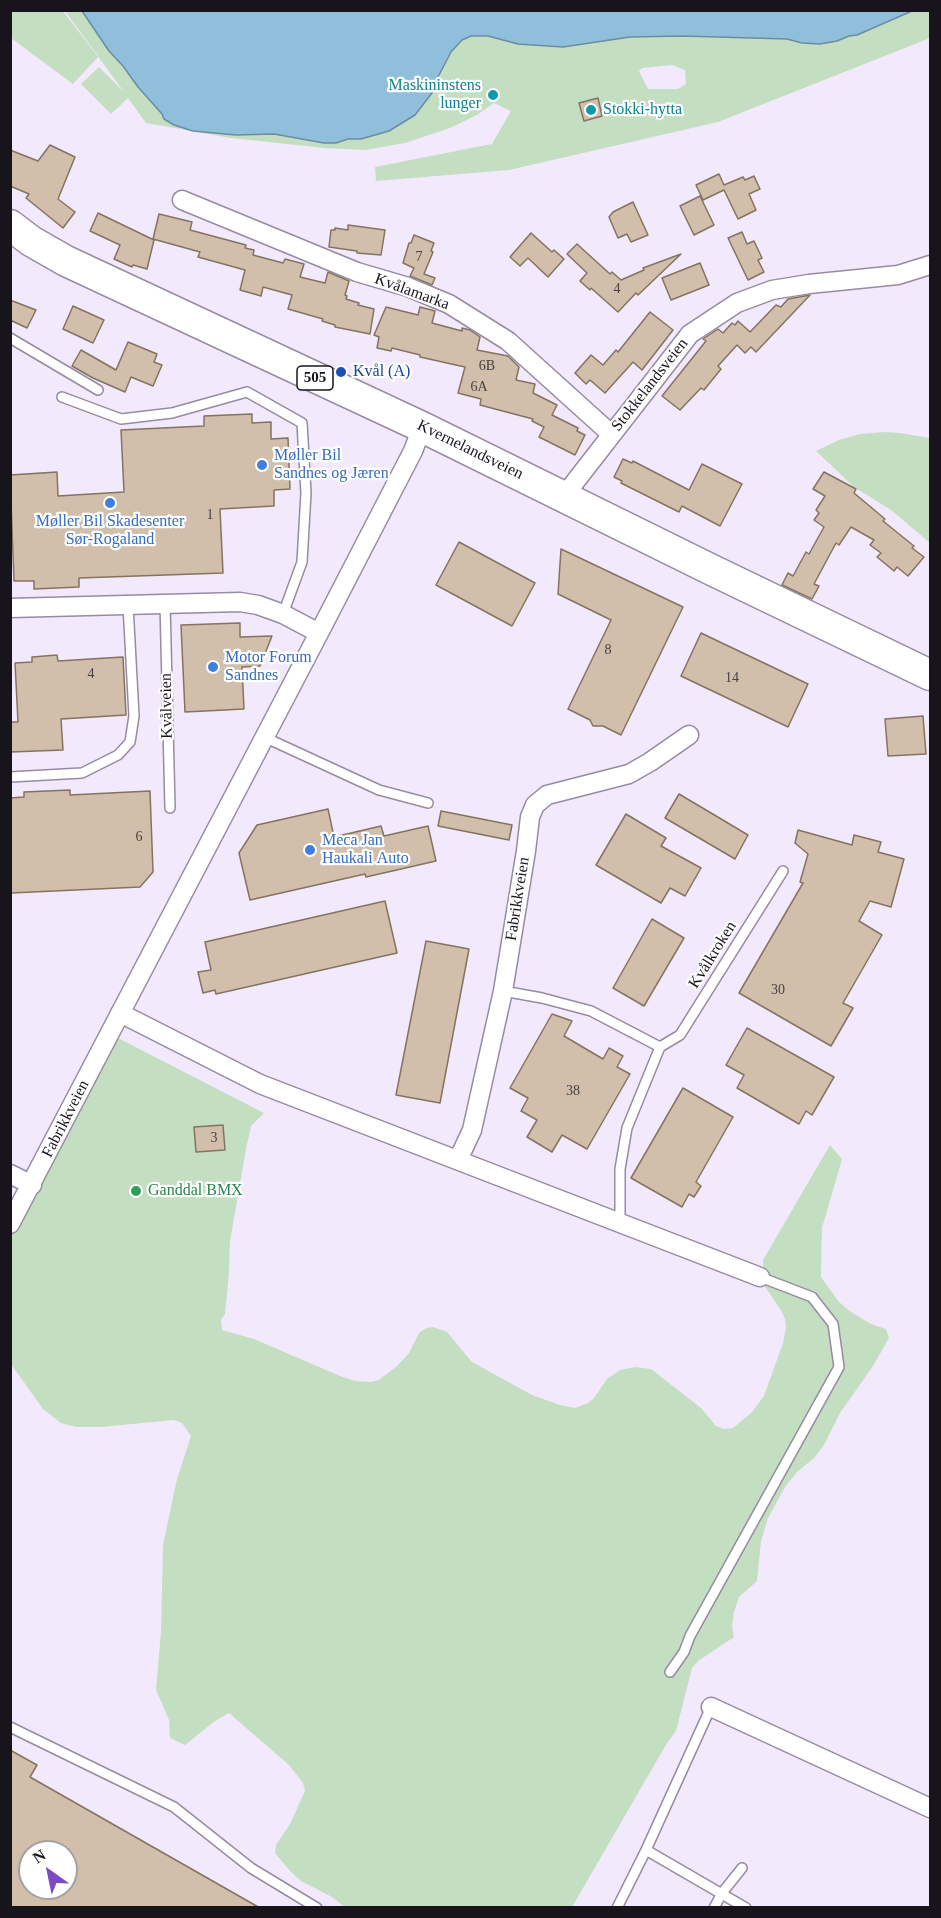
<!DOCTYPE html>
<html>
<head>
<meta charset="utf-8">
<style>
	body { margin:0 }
	#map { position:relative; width:941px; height:1918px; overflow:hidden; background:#f3e9fc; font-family:"Times New Roman",serif }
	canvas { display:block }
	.frame { position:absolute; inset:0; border:12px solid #18141c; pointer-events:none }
	.north { position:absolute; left:18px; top:1840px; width:60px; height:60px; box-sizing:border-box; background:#fff; border:2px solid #a3a1a4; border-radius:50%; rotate:327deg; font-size:16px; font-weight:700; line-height:24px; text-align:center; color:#18141c }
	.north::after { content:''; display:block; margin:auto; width:21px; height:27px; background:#7d49c1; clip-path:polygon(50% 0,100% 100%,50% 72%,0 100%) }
</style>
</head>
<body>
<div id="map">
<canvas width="941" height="1918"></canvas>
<div class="frame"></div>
<div class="north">N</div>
</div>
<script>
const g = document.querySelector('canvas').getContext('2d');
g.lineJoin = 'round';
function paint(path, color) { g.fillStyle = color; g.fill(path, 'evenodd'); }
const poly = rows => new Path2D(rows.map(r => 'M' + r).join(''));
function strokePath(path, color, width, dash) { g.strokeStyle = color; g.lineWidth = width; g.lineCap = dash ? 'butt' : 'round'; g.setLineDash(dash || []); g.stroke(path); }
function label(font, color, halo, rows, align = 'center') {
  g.font = font + ' "Times New Roman",serif'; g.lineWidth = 4.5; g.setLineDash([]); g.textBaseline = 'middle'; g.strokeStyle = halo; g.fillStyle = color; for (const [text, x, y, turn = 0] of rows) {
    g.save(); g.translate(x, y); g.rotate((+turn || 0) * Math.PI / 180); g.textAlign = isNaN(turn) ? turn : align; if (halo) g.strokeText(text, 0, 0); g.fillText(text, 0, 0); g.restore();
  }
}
const green = poly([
	[11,10,63,11,98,57,73,84,11,38],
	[930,10,930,38,718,122,509,170,376,181,375,167,492,144,511,111,494,103,477,115,450,128,405,143,365,150,325,148,231,138,146,123,128,98,111,114,81,84,99,67,124,92,65,11],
	[672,65,685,70,686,84,678,89,648,89,639,71,642,68],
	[884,432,900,433,930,438,930,543,891,510,854,487,816,451,839,440,860,434],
	[116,1037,264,1113,251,1126,246,1149,230,1241,229,1272,225,1314,221,1320,222,1330,254,1339,340,1376,355,1381,371,1382,379,1380,397,1366,409,1353,419,1333,426,1328,433,1327,447,1332,472,1362,532,1395,560,1405,575,1408,588,1403,594,1398,607,1379,620,1370,635,1367,651,1369,701,1408,716,1426,724,1429,733,1428,752,1412,764,1396,783,1343,786,1328,785,1319,782,1312,764,1285,763,1260,830,1145,842,1159,822,1228,821,1277,839,1302,851,1312,871,1324,886,1329,889,1338,873,1366,840,1413,824,1445,815,1457,797,1472,785,1487,768,1518,761,1541,757,1581,739,1597,734,1612,732,1627,734,1637,698,1661,692,1668,676,1731,667,1743,572,1907,345,1907,332,1897,301,1881,290,1871,275,1853,276,1845,290,1824,305,1791,303,1783,289,1765,229,1713,215,1721,185,1745,170,1738,169,1720,156,1690,161,1632,163,1545,177,1479,191,1436,182,1423,174,1420,101,1427,76,1427,61,1423,43,1409,11,1364,10,1232]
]);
const water = poly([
	[82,11,912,11,857,35,849,36,837,41,820,44,802,43,787,39,682,36,630,37,563,47,518,44,488,36,471,36,462,40,451,52,438,77,432,93,415,115,389,131,361,139,348,139,336,143,324,143,274,134,236,135,193,131,174,125,164,119,162,114,138,87,123,66,109,51,82,11]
]);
const building = poly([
	[598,98,602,116,584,121,579,103,598,98],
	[50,145,75,157,58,199,75,212,63,228,26,198,29,194,10,186,10,150,38,161,50,145],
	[719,174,724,185,743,177,745,180,754,176,760,189,749,194,756,210,738,219,724,190,703,200,696,185,719,174],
	[700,196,714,225,694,235,680,206,700,196],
	[633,202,648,235,631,242,627,234,618,238,609,217,613,212,633,202],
	[98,213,154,240,147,269,133,265,132,267,114,259,120,245,90,231,98,213],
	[159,214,192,222,190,230,246,245,245,248,254,250,253,255,283,263,285,259,304,264,300,277,325,283,328,272,349,281,345,295,347,296,346,299,359,303,358,305,374,309,370,334,335,327,335,325,322,321,323,319,288,309,292,295,263,287,261,296,240,290,245,270,198,257,200,252,153,239,159,214],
	[348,225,385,230,381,255,357,253,357,251,329,247,331,230,335,230,335,228,348,230,348,225],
	[742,232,747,244,754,241,762,258,758,260,764,272,748,280,728,238,742,232],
	[531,233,552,252,554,250,564,259,548,277,528,258,520,266,510,257,531,233],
	[414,235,434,243,431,251,433,252,424,274,435,278,432,285,410,276,414,268,403,263,409,243,411,243,414,235],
	[577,244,610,274,612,272,621,280,644,270,643,268,681,254,638,295,636,293,618,312,591,288,590,290,580,281,587,273,567,254,577,244],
	[700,263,709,285,671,300,662,278,700,263],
	[810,295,756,352,751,347,745,353,737,345,718,366,721,369,704,390,701,388,680,410,662,396,706,341,703,339,718,329,723,333,732,323,735,325,738,321,750,332,776,305,781,307,788,299,810,295],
	[10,300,36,310,27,328,10,320,10,300],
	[73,306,104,320,93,343,63,329,73,306],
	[386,307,418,315,420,307,435,311,432,323,462,331,462,328,470,330,480,337,477,350,508,356,519,367,516,380,535,384,533,393,557,405,552,415,578,428,577,431,585,435,575,455,539,437,544,427,532,421,533,419,480,405,481,399,458,393,465,367,420,357,420,355,392,348,391,351,377,348,379,337,374,335,386,307],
	[650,312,673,330,642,370,633,362,605,393,590,380,586,384,575,373,591,355,603,365,616,350,618,352,650,312],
	[128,342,157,354,154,362,162,365,153,386,131,377,125,392,93,378,72,366,81,350,116,370,128,342],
	[252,414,252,423,271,422,271,439,288,438,290,489,274,490,274,506,220,509,223,573,79,578,79,587,34,589,34,581,14,581,10,475,57,472,58,496,124,492,121,430,204,426,204,416,252,414],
	[623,459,632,463,633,461,689,490,702,464,742,484,720,526,682,506,679,512,621,483,622,481,614,477,623,459],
	[824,472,856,489,854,493,885,519,883,521,914,546,912,548,924,557,908,576,897,567,894,571,877,557,881,553,870,545,874,540,851,527,839,545,836,543,814,584,819,586,812,599,782,585,788,573,793,576,806,552,809,554,824,527,814,520,819,513,816,510,825,496,813,489,824,472],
	[459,542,535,583,512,626,436,585,459,542],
	[561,549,683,607,621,735,603,726,593,726,590,720,568,709,611,620,558,594,561,549],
	[240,623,240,637,272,636,260,666,242,667,244,709,185,712,181,625,240,623],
	[701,633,808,684,788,727,681,676,701,633],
	[57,655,58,661,123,657,126,715,61,719,63,750,10,752,10,722,18,722,15,663,32,662,32,657,57,655],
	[923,716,926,754,888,756,885,719,923,716],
	[70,790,70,795,150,791,153,872,140,887,11,893,10,798,24,797,24,792,70,790],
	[679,794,748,835,735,859,665,818,679,794],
	[328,809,334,837,381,826,384,836,428,826,436,861,366,877,365,874,250,900,239,853,257,825,328,809],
	[441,811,512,825,509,840,438,826,441,811],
	[626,814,666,838,661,846,701,868,685,896,670,888,661,903,596,865,626,814],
	[798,830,852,845,854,835,881,842,878,852,904,859,891,907,870,901,859,921,882,935,843,1003,853,1008,831,1046,739,993,803,883,800,882,808,854,795,843,798,830],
	[385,901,397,953,216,994,215,990,203,993,198,972,211,970,205,942,385,901],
	[652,919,684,938,644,1006,613,988,652,919],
	[426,941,469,949,440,1103,396,1095,426,941],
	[552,1014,572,1021,564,1036,603,1059,609,1048,623,1056,617,1067,630,1074,587,1149,562,1135,552,1152,527,1137,537,1120,521,1111,528,1098,510,1088,552,1014],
	[747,1028,834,1077,812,1115,806,1111,799,1124,737,1088,744,1075,726,1065,747,1028],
	[683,1088,733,1117,696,1182,701,1186,694,1197,689,1194,682,1207,631,1178,683,1088],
	[223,1125,225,1150,196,1152,194,1127,223,1125],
	[10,1750,37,1765,30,1777,260,1908,10,1908,10,1750],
	[30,1852,66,1852,66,1888,30,1888,30,1852]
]);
const service = poly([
	[10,338,98,390],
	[62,397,121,419,172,413,247,392,302,423,306,493,302,562,283,614],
	[165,603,170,808],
	[264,737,379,790,428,803],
	[10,777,82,773,118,755,130,742,134,716,128,605],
	[503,991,542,998,591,1011,660,1047,680,1035,783,871],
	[620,1222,620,1169,627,1128,660,1047],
	[670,1672,684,1652,690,1636,839,1367,833,1324,812,1297,760,1277],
	[10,1727,174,1807,251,1868,317,1908],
	[646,1850,746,1908],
	[617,1908,646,1850,711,1707],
	[714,1908,722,1893,742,1868]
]);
const minor = poly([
	[182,200,357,272,408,287,449,304,508,341,611,434],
	[564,496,690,334,737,303,772,290,809,284,898,275,930,265],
	[10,608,240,602,258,605,283,614,319,633],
	[120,1013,260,1084,760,1277],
	[458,1160,472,1130,503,991,526,851,530,817,535,805,547,795,629,774,650,762,689,735],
	[10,1174,32,1185],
	[10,1224,319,633,413,451,422,427],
	[711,1707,930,1808]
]);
const primary = poly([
	[10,225,31,241,66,261,422,427,714,571,930,675]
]);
const markers = [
	[493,95,6,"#0f9aa8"],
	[591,110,6,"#0f9aa8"],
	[341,372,6,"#1a4fb4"],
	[262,465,6,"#3f7fe0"],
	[110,503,6,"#3f7fe0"],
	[213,667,6,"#3f7fe0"],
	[310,850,6,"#3f7fe0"],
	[136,1191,6,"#2e9e5b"]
];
const numberNames = [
	["7",419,257],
	["4",617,289],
	["6B",487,366],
	["6A",479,387],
	["1",210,515],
	["8",608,650],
	["4",91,674],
	["14",732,678],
	["6",139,837],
	["30",778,990],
	["38",573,1091],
	["3",214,1138]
];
const shields = [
	[315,378,36]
];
const shieldNames = [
	["505",315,378]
];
const cultureNames = [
	["Maskininstens",481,86],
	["lunger",481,104],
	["Stokki-hytta",603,110,"left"]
];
const streetNames = [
	["Kvålamarka",412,292,20],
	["Stokkelandsveien",650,385,-52],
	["Kvernelandsveien",470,450,26],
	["Kvålveien",167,706,-91],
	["Fabrikkveien",518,899,-81],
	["Kvålkroken",713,955,-58],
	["Fabrikkveien",66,1119,-63]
];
const transitNames = [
	["Kvål (A)",353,372]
];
const shopNames = [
	["Møller Bil",274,456],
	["Sandnes og Jæren",274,474],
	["Møller Bil Skadesenter",110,522,"center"],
	["Sør-Rogaland",110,540,"center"],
	["Motor Forum",225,658],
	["Sandnes",225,676],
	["Meca Jan",322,841],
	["Haukali Auto",322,859]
];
const leisureNames = [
	["Ganddal BMX",148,1191]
];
paint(green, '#c4dec2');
paint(water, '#90bfdb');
strokePath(water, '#6c8ca2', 1.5);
paint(building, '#d1bfab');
strokePath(building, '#837360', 1.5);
strokePath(service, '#968ba0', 12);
strokePath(minor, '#968ba0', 21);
strokePath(primary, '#968ba0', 33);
strokePath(service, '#fff', 9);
strokePath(minor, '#fff', 18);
strokePath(primary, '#fff', 30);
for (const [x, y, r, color] of markers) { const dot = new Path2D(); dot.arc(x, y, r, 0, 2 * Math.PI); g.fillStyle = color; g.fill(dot); strokePath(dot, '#fff', 2); }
label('14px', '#463f40', null, numberNames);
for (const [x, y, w] of shields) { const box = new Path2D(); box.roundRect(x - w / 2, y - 12, w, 24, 4.5); g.fillStyle = '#fff'; g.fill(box); strokePath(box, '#18141c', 1.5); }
label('bold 15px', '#18141c', null, shieldNames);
label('16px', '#0d838f', '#fff', cultureNames, 'right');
label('16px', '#18141c', '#fff', streetNames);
label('16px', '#164399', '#fff', transitNames, 'left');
label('16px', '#366cbe', '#fff', shopNames, 'left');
label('16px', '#27864d', '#fff', leisureNames, 'left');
</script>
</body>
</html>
